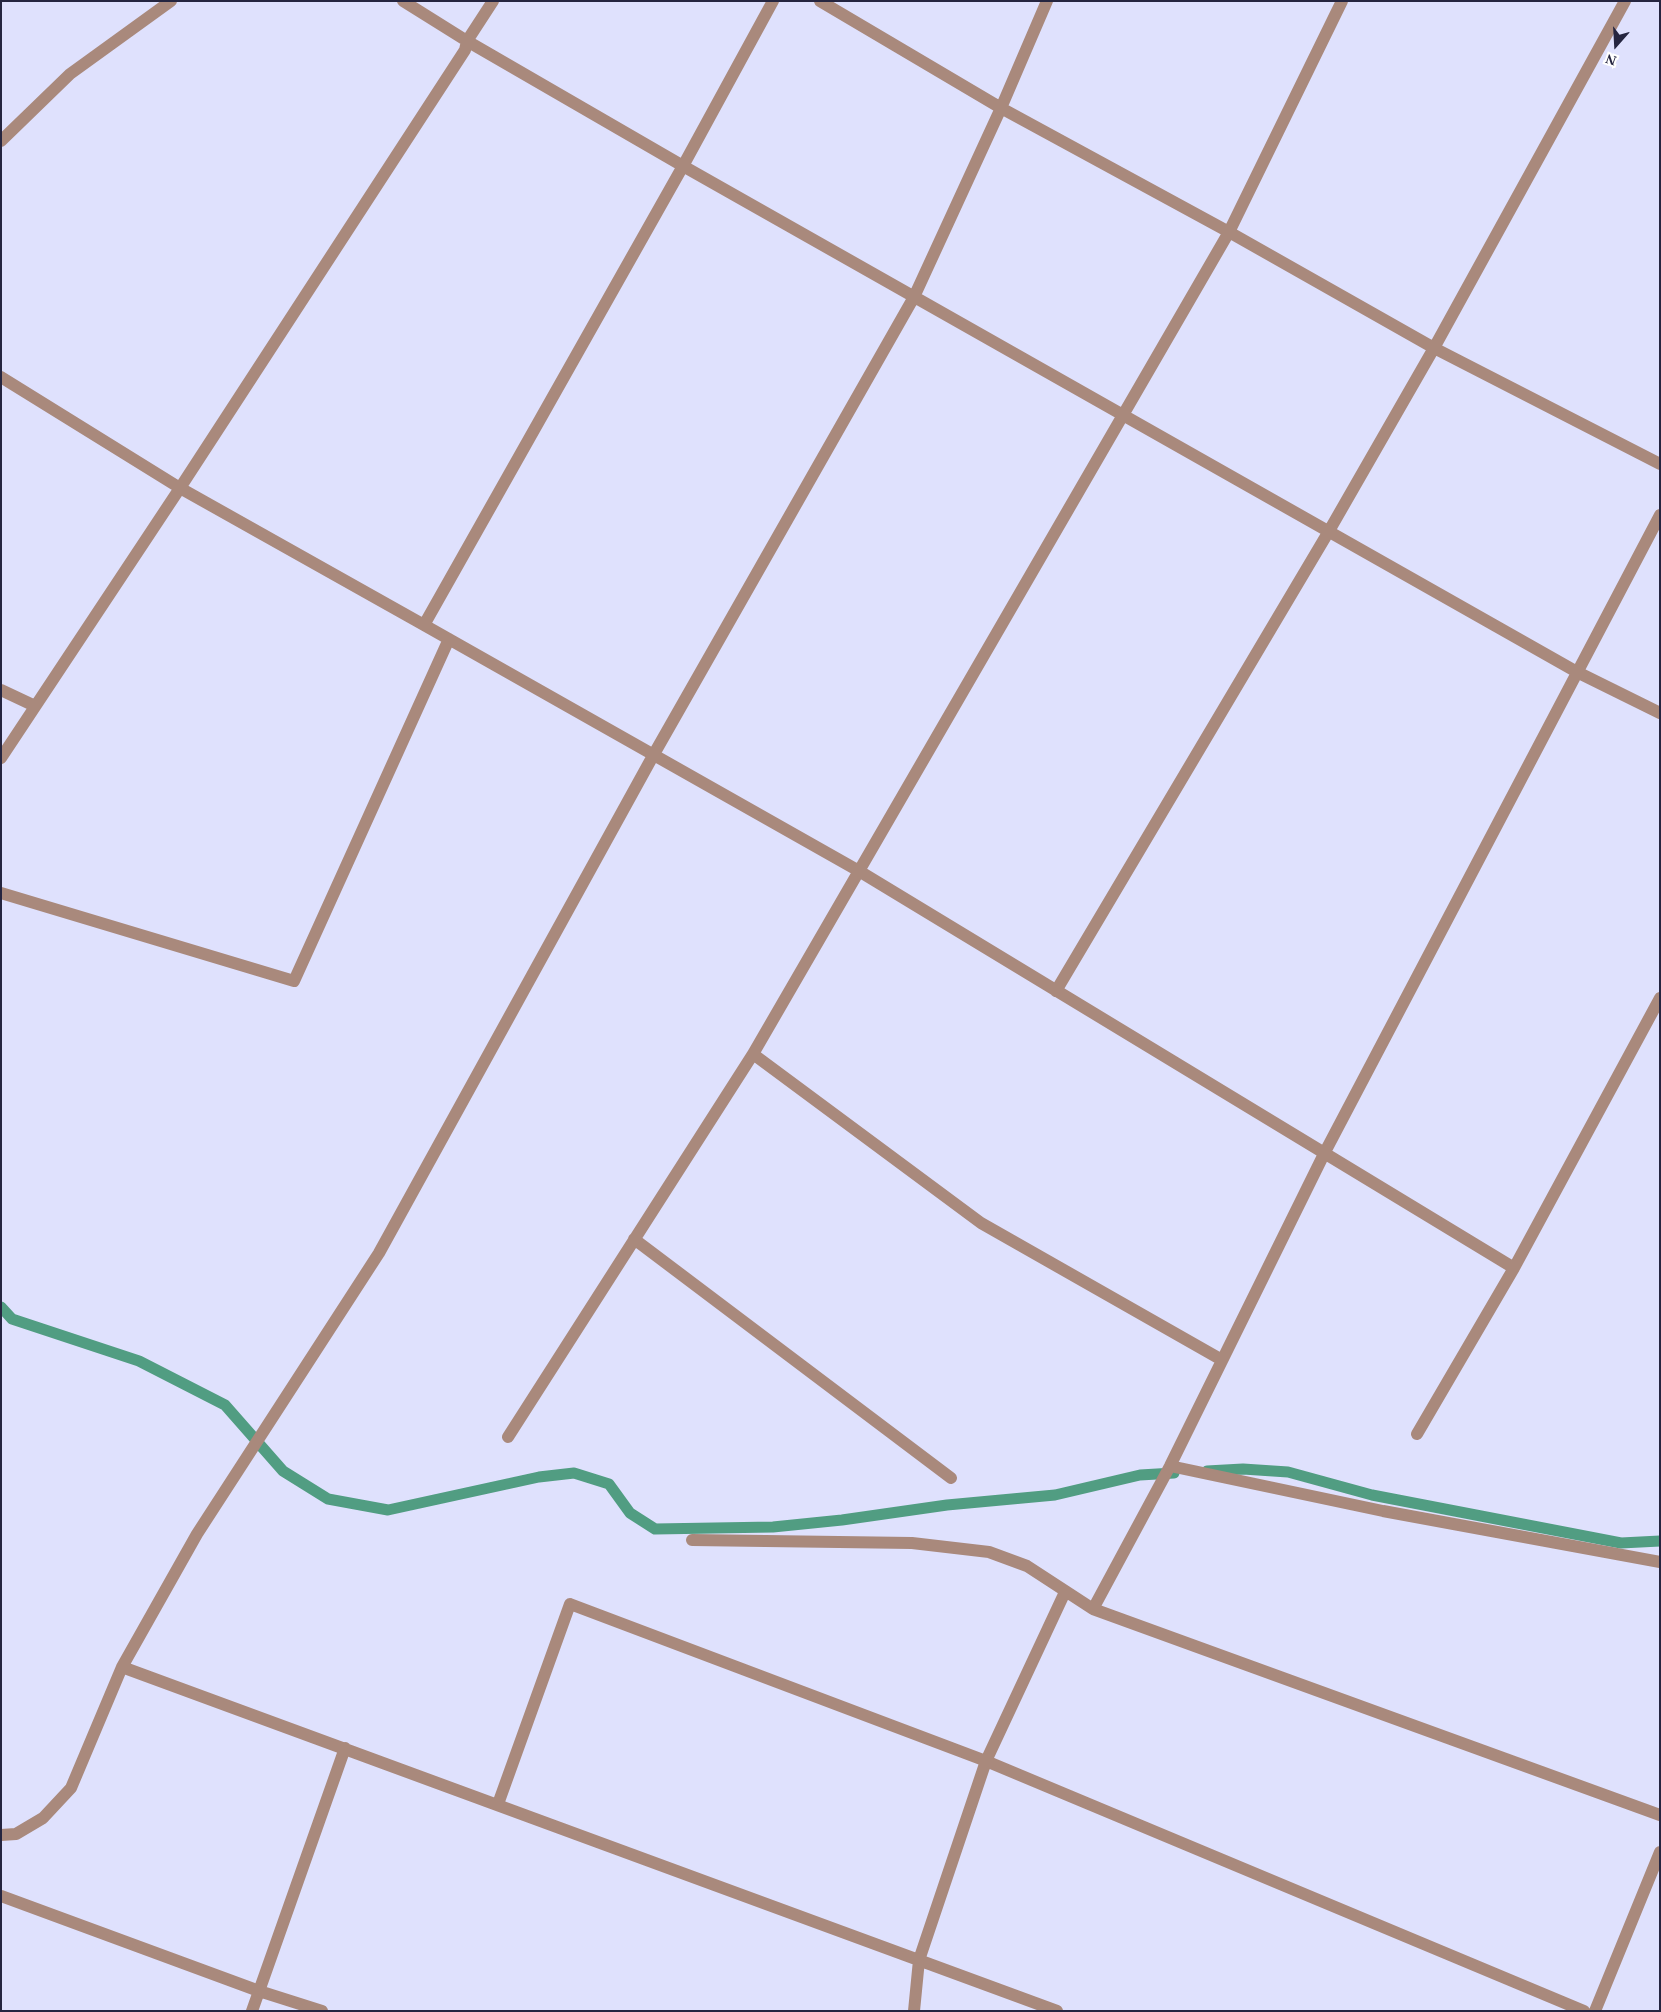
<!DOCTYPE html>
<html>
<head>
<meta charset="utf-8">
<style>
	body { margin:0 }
	#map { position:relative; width:1661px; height:2012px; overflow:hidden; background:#dfe1fd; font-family:"Times New Roman",serif }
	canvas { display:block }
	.frame { position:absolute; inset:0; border:2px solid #252540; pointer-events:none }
	.north { position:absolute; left:1591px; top:20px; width:50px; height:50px; -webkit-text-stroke:4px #fff; paint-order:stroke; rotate:199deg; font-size:14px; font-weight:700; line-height:20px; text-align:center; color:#252540 }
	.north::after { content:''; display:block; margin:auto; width:18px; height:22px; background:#252540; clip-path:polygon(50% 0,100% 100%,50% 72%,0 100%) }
</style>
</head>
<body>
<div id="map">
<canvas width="1661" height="2012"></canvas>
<div class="frame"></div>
<div class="north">N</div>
</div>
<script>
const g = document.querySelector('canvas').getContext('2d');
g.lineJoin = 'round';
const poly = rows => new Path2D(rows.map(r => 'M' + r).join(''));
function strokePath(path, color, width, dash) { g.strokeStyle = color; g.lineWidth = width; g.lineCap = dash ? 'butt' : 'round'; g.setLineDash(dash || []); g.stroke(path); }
const stream = poly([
	[1,1307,12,1319,139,1361,225,1405,283,1471,328,1499,388,1510,539,1477,574,1473,609,1484,630,1513,655,1529,773,1527,842,1520,947,1505,1055,1495,1140,1475,1174,1473],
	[1207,1471,1243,1469,1288,1472,1372,1495,1621,1543,1660,1541]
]);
const minor = poly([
	[403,1,467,41,683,166,1577,672,1660,713],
	[820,1,1001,108,1229,232,1434,348,1660,464],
	[1,141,70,74,171,1],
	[1,377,180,488,424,625,683,166,773,1],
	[424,625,859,871,1514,1268],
	[1,690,35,706],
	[1,758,180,488,465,50,467,41,493,1],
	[1,893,294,981,449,639],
	[1056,991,1329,531,1434,348,1625,1],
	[634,1239,951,1478],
	[1222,1360,981,1223,753,1054,1229,232,1342,1],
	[1417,1434,1514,1268,1660,998],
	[508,1437,753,1054],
	[1170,1466,1383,1511,1660,1562],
	[692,1540,912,1543,989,1552,1027,1566,1093,1609,1660,1815],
	[1093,1609,1170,1466,1325,1152,1660,515],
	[122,1667,1057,2011],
	[498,1804,570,1604,986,1761,1584,2011],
	[1,1835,16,1834,43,1818,71,1788,122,1667,197,1534,379,1253,654,754,914,297,1001,108,1047,1],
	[1,1896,259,1991,322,2011],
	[252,2011,345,1748],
	[914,2011,919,1960,986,1761,1065,1592],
	[1595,2011,1660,1852]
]);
strokePath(stream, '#519d82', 11);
strokePath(minor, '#a9897c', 12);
</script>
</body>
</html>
